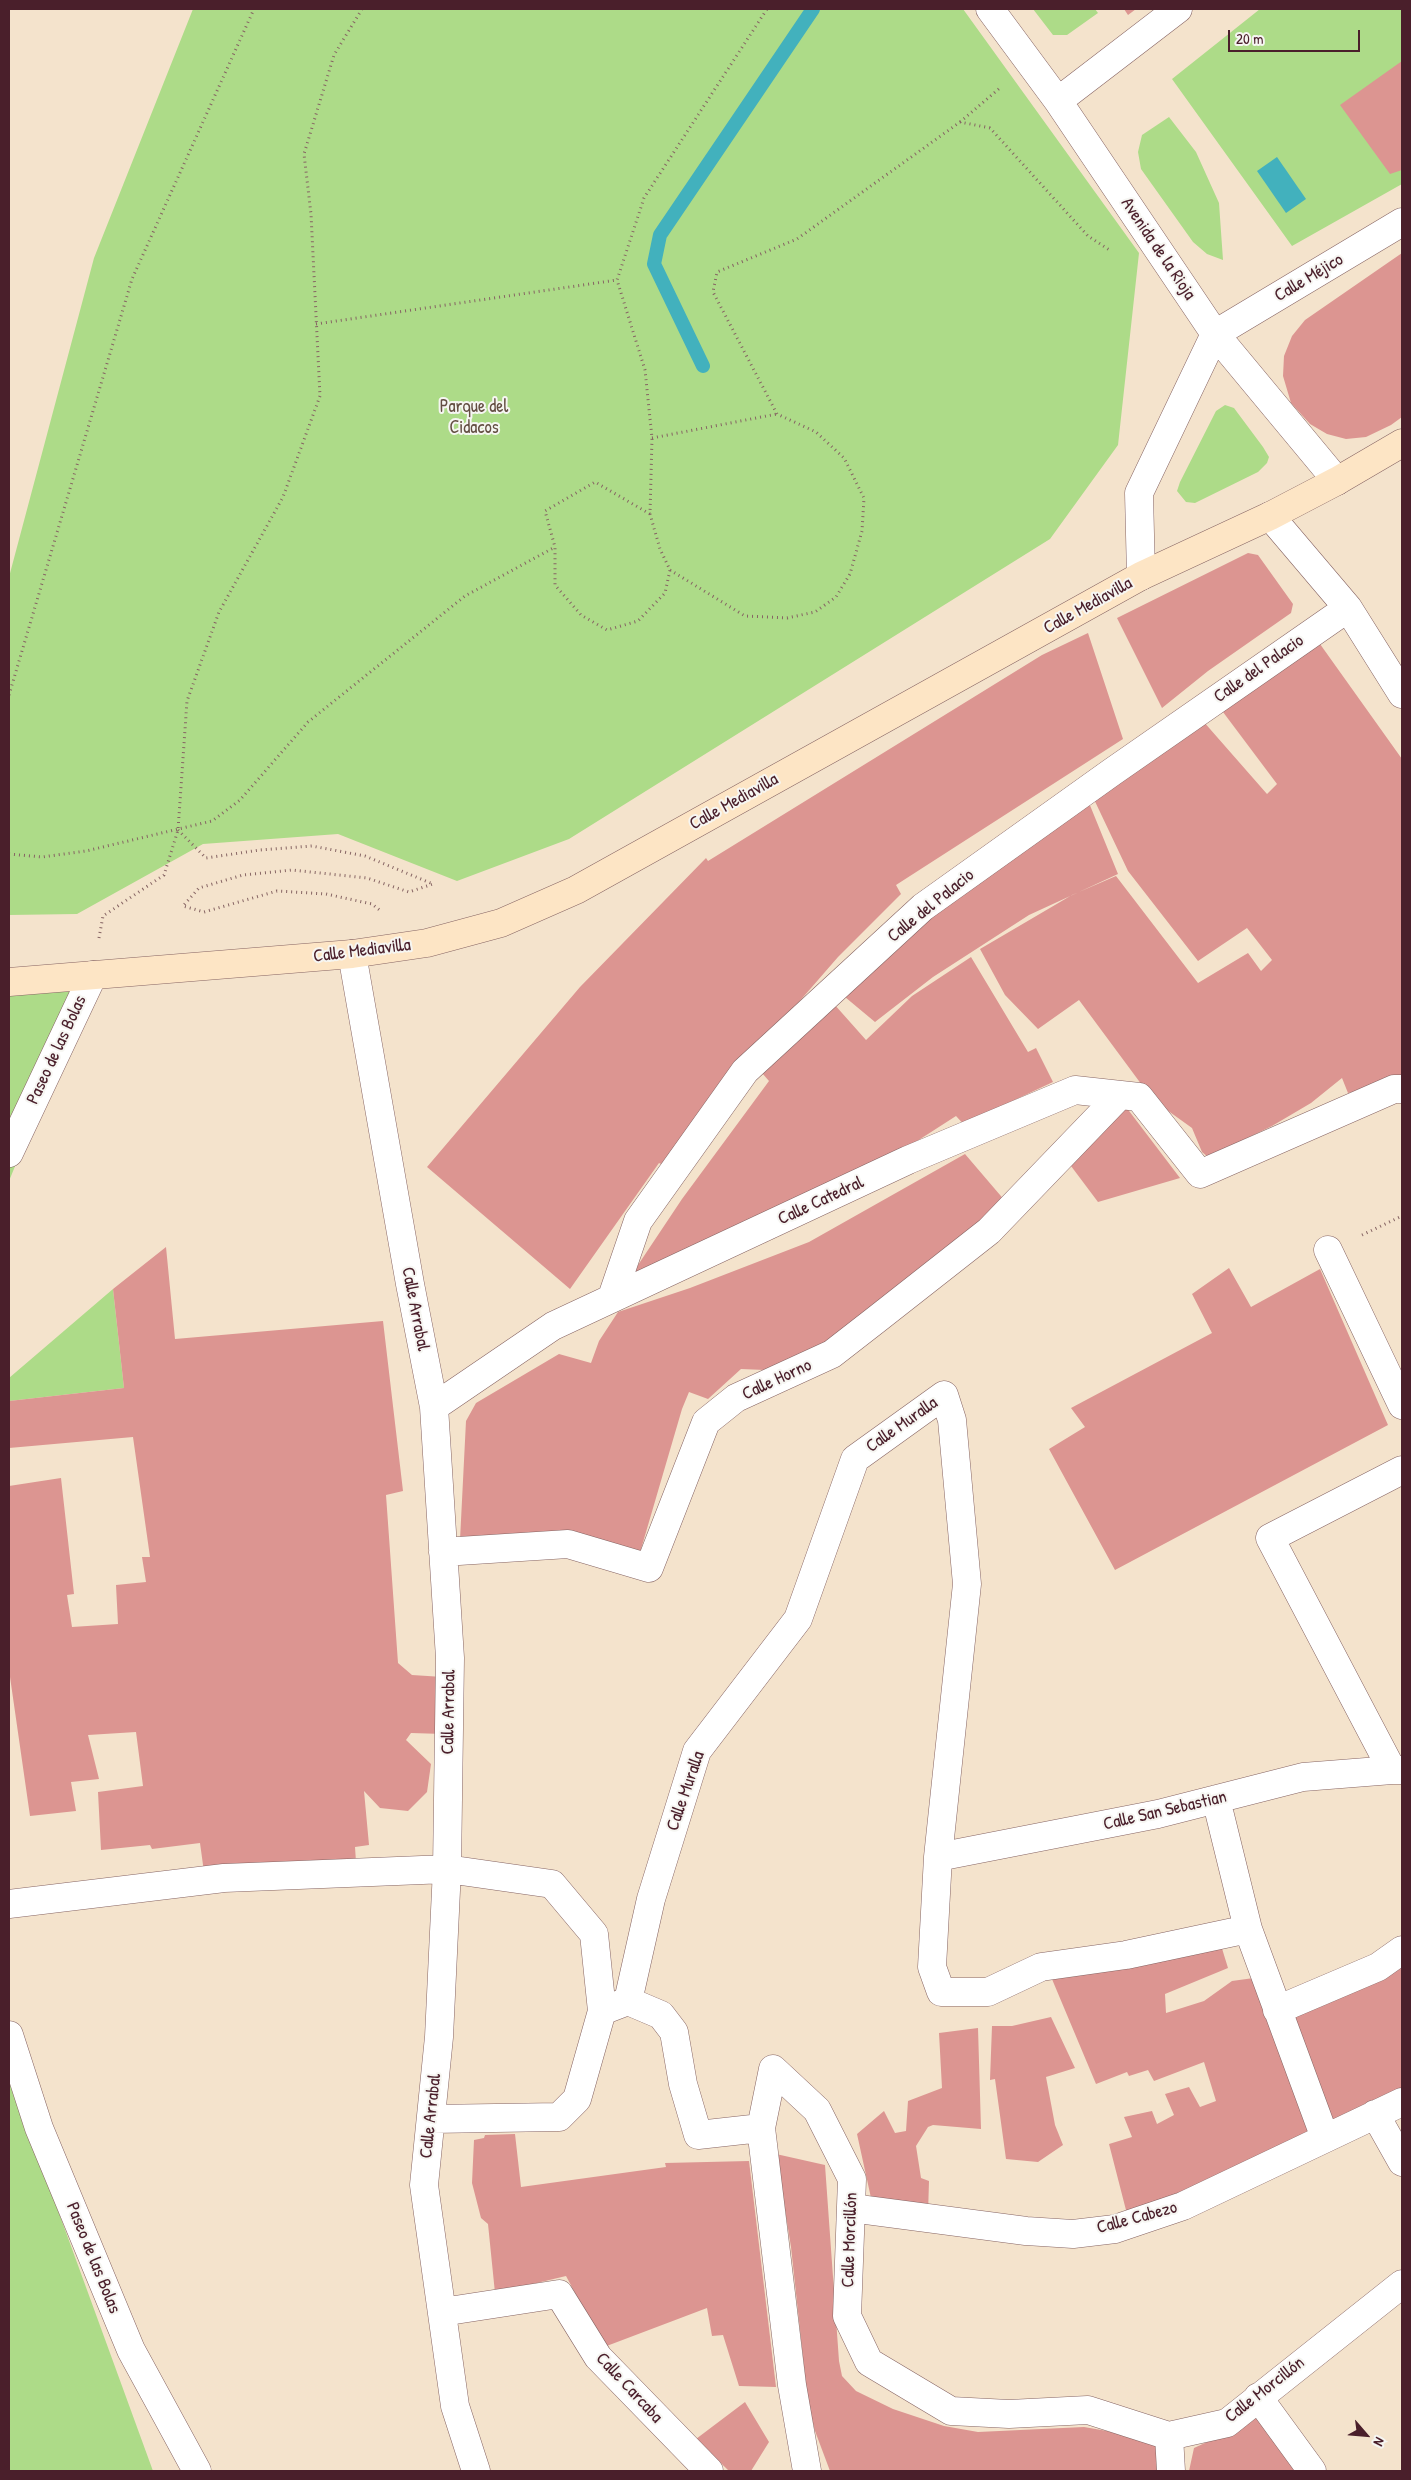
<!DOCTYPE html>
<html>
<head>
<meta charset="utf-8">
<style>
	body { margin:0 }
	#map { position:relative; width:1411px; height:2480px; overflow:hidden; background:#f4e3cc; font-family:"Patrick Hand",sans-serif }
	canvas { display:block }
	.frame { position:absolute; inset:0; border:10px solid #4a1f2b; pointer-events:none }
	.north { position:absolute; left:1341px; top:2410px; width:50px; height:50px; -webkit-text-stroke:4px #f6f6f2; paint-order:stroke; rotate:117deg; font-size:14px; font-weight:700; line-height:20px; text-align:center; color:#4a1f2b }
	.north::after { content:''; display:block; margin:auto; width:18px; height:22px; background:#4a1f2b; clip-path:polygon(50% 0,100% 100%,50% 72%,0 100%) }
	.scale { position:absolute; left:1228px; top:30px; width:132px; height:22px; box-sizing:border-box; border:2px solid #4a1f2b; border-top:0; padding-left:6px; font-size:15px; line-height:18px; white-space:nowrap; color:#4a1f2b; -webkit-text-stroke:4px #f6f6f2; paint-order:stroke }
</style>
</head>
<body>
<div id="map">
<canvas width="1411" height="2480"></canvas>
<div class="frame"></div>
<div class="north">N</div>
<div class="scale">20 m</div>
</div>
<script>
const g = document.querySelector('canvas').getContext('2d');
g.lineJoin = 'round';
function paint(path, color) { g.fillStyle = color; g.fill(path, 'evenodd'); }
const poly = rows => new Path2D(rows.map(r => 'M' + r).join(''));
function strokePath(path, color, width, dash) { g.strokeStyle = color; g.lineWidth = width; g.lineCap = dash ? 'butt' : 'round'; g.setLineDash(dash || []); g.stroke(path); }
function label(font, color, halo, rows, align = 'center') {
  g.font = font + ' "Patrick Hand",sans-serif'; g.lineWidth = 4; g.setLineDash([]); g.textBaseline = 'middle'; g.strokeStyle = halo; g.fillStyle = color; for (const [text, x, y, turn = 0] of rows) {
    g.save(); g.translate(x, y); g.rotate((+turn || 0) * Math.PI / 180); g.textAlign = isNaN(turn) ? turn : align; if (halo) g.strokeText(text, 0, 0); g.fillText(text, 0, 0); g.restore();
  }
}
const green = poly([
	[193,9,963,9,1139,253,1118,445,1050,539,569,839,457,881,338,834,203,844,77,914,9,915,9,577,94,258],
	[1033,9,1095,9,1098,13,1067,35,1053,35],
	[1260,9,1402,9,1402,184,1292,246,1172,79],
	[1169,117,1196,152,1219,203,1223,260,1207,254,1193,242,1141,169,1138,152,1142,135],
	[1225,405,1234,408,1263,447,1269,457,1267,463,1258,472,1195,503,1186,502,1177,491,1180,482,1216,411],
	[93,975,9,1181,9,982],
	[113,1289,124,1388,9,1401,9,1378],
	[9,2076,153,2471,9,2471]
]);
const water = poly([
	[1277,157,1306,199,1286,213,1257,171]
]);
const stream = poly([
	[703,366,654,264,660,235,813,9]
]);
const building = poly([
	[1124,9,1136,9,1128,15],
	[1402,61,1402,170,1390,174,1340,105],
	[1402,253,1402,417,1391,425,1366,437,1346,439,1327,434,1310,424,1291,403,1283,376,1284,356,1292,336,1305,320],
	[1248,553,1258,555,1293,604,1291,613,1208,671,1162,708,1117,618],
	[1088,633,1123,739,896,885,901,894,838,957,798,1003,802,1007,702,1114,661,1164,659,1163,570,1289,427,1167,580,987,706,858,708,861,1042,655],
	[1315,637,1402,759,1402,1083,1348,1093,1342,1078,1311,1103,1272,1126,1208,1157,1202,1152,1192,1128,1153,1100,1079,1000,1038,1029,1005,995,980,949,1072,895,1116,876,1198,983,1248,953,1261,971,1272,960,1247,928,1198,961,1128,871,1091,793,1203,721,1267,794,1277,784,1220,708],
	[1087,798,1118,874,1029,915,933,977,875,1022,839,992,872,958],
	[971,957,1028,1052,1036,1048,1053,1082,1006,1104,968,1129,956,1116,872,1170,632,1274,682,1199,769,1081,762,1073,834,1004,866,1040,912,996],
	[1123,1103,1180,1178,1098,1202,1068,1162],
	[965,1154,1006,1202,789,1371,741,1369,708,1399,689,1392,682,1409,639,1556,460,1540,466,1421,476,1403,559,1354,591,1363,599,1341,618,1312,690,1288,809,1242],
	[166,1247,175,1339,383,1321,403,1491,386,1495,398,1663,412,1675,443,1677,443,1734,411,1733,406,1740,431,1764,427,1792,408,1811,380,1808,364,1791,369,1845,355,1847,356,1862,204,1872,200,1843,152,1849,150,1845,101,1850,98,1792,143,1786,136,1732,88,1735,99,1779,71,1782,76,1811,30,1816,9,1670,9,1486,61,1478,74,1594,67,1595,72,1627,118,1624,116,1585,146,1582,142,1557,150,1557,133,1437,9,1448,9,1401,124,1388,113,1289],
	[1229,1268,1251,1307,1320,1269,1388,1425,1115,1570,1049,1449,1085,1427,1071,1408,1212,1333,1192,1294],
	[1220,1942,1228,1968,1165,1994,1166,2013,1204,2001,1232,1981,1261,1977,1316,2134,1183,2198,1127,2214,1109,2144,1132,2137,1124,2117,1152,2111,1157,2124,1174,2115,1165,2094,1189,2087,1200,2107,1216,2101,1204,2062,1154,2081,1148,2070,1129,2076,1127,2072,1096,2084,1049,1972],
	[1402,1962,1402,2093,1327,2124,1286,2021],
	[1051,2017,1075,2068,1046,2077,1055,2125,1063,2145,1038,2162,1006,2159,995,2079,990,2080,992,2026,1012,2026],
	[978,2028,981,2129,933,2125,928,2127,916,2146,921,2178,929,2181,928,2214,873,2207,857,2134,884,2111,895,2133,906,2131,908,2101,942,2088,939,2033],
	[515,2134,521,2187,666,2167,665,2163,749,2161,776,2387,739,2386,723,2335,712,2336,707,2308,604,2347,566,2276,495,2293,488,2224,481,2218,472,2183,474,2140,484,2138,485,2135],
	[776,2154,825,2165,839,2361,842,2376,856,2391,893,2409,944,2426,978,2432,1084,2427,1159,2440,1157,2471,830,2471,815,2431,808,2404,791,2247],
	[745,2402,769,2442,751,2471,729,2471,696,2439],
	[1259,2414,1295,2471,1189,2471,1194,2448,1231,2431]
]);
const path = poly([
	[960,122,1001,87],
	[316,324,617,280],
	[652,438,777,414],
	[650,514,595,482,545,511,555,547,555,585,581,615,607,630,638,621,665,593,670,570,660,549,650,514,652,438,645,370,617,280,644,198,767,9],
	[670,570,745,616,787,618,815,612,836,597,850,574,862,531,864,498,844,458,816,432,777,414,713,292,717,272,797,239,960,122,990,128,1088,236,1111,251],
	[9,695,132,279,254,9],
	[178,830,206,858,260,850,312,846,365,856,433,884,409,892,367,878,292,870,243,875,199,888,183,906,204,912,277,891,326,894,372,904,382,912],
	[9,854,42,857,86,851,212,821,240,800,308,722,465,596,555,547],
	[99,938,103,916,164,875,178,830,187,701,219,612,283,497,320,396,311,214,304,154,334,55,362,9],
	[1362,1235,1402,1216]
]);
const street = poly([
	[990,9,1058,101,1215,334,1337,481],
	[1058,101,1178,9],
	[1215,334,1402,222],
	[1270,516,1348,608,1402,694],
	[1141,576,1139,493,1215,334],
	[352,954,410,1284,434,1407,450,1658,447,1869,439,2037,424,2185,455,2406,476,2471],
	[9,1153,93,975],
	[1328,1250,1402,1405],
	[612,1297,638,1221,745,1071,923,907,1112,772,1348,608],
	[434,1407,553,1326,908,1160,1075,1090,1139,1097,1200,1174,1394,1089,1402,1089],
	[1402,1470,1270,1538,1392,1770,1402,1770],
	[443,1552,568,1544,649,1568,706,1422,736,1398,832,1354,877,1319,989,1231,1120,1095],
	[1216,1799,1248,1929,1325,2138],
	[938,1857,1158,1814,1303,1777,1392,1770],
	[9,1904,224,1878,447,1869,552,1884,594,1934,602,2011],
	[628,2001,651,1899,697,1751,798,1619,855,1459,944,1395,952,1420,967,1584,938,1857,932,1967,941,1992,988,1992,1041,1967,1126,1955,1248,1929],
	[1277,2010,1378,1967,1402,1950],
	[9,2035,39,2128,131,2350,197,2471],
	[1375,2114,1402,2162],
	[431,2119,559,2117,577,2099,602,2011,628,2001,661,2015,674,2032,683,2084,698,2135,761,2128,773,2069,817,2110,852,2179,847,2316,869,2362,951,2411,1009,2414,1088,2410,1169,2436,1227,2423,1402,2284],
	[761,2128,792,2385,807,2471],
	[851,2208,1026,2231,1073,2234,1115,2229,1183,2206,1402,2102],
	[442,2312,559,2294,598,2357,709,2471],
	[1258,2397,1312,2471],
	[1169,2436,1171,2471]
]);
const secondary = poly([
	[9,982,352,954,427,943,501,923,576,890,1141,576,1270,516,1337,481,1402,443]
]);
const streetNames = [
	["Avenida de la Rioja",1158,249,56],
	["Calle Méjico",1309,278,-31],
	["Calle Mediavilla",1088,606,-29],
	["Calle del Palacio",1259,669,-35],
	["Calle Mediavilla",734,802,-29],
	["Calle del Palacio",931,906,-39],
	["Calle Mediavilla",362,951,-7],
	["Paseo de las Bolas",57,1050,-65],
	["Calle Catedral",821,1201,-25],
	["Calle Arrabal",415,1309,79],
	["Calle Horno",777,1380,-25],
	["Calle Muralla",902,1425,-35],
	["Calle Arrabal",449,1712,-89],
	["Calle Muralla",686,1791,-71],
	["Calle San Sebastian",1165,1811,-13],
	["Calle Arrabal",431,2116,-84],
	["Calle Cabezo",1137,2218,-15],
	["Calle Morcillón",850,2240,-88],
	["Paseo de las Bolas",93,2258,68],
	["Calle Carcaba",629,2388,47],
	["Calle Morcillón",1265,2390,-38]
];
const parkNames = [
	["Parque del",474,407],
	["Cidacos",474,428]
];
paint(green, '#addb88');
paint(water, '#42b1bd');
strokePath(stream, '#42b1bd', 14);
paint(building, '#dc9591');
strokePath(street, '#866463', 29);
strokePath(secondary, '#866463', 29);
strokePath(path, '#866463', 3, [1, 4]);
strokePath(street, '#fff', 28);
strokePath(secondary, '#fde5c5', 28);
label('18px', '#4a1f2b', '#f6f6f2', streetNames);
label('18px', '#634e42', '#f6f6f2', parkNames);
</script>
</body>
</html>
